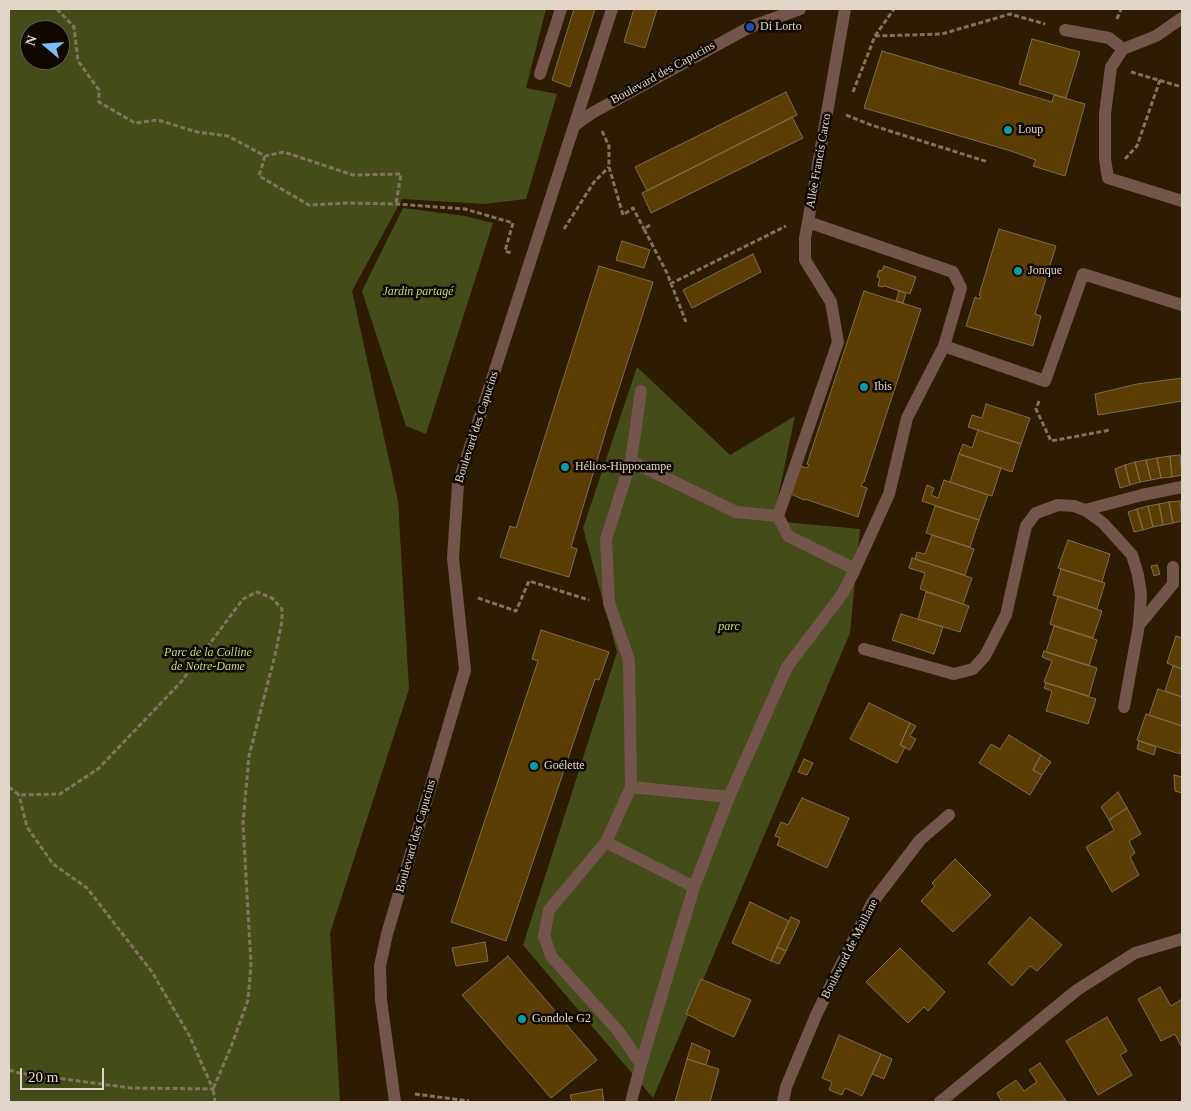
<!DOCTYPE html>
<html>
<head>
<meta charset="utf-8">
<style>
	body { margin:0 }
	#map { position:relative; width:1191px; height:1111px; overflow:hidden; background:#2d1c01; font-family:"Times New Roman",serif }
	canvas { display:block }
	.frame { position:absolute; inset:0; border:10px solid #e1d6c7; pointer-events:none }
	.north { position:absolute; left:20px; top:20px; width:50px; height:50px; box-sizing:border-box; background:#0f0801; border:1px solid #635a50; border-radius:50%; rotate:288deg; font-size:14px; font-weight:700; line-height:20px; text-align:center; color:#e1d6c7 }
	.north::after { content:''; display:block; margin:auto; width:18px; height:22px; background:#7cbef9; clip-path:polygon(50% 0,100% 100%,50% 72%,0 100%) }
	.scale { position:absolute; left:20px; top:1068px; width:84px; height:22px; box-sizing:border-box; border:2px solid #e1d6c7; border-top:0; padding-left:6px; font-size:15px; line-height:18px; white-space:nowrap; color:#e1d6c7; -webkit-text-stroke:4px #0f0801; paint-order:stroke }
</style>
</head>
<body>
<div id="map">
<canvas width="1191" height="1111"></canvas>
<div class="frame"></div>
<div class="north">N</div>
<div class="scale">20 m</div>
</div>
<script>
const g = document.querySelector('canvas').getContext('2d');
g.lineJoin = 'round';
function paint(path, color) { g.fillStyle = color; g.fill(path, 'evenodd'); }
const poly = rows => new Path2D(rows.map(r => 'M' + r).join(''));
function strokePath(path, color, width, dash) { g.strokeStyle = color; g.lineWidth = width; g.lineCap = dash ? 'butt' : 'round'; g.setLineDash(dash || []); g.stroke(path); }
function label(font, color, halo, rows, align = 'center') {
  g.font = font + ' "Times New Roman",serif'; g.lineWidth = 5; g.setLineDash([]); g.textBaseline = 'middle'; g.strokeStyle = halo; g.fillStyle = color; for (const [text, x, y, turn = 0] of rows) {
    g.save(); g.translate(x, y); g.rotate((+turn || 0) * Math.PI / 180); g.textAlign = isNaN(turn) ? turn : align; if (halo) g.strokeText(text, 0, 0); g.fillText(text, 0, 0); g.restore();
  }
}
const green = poly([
	[9,9,546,9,526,88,557,94,526,199,484,204,402,199,352,291,398,501,409,689,330,933,340,1102,9,1102],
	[30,30,60,30,60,60,30,60],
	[403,208,465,216,493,223,426,434,406,426,362,291],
	[637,367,730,455,795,416,773,521,860,529,850,633,653,1098,523,945,617,652,583,528]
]);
const building = poly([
	[574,9,595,9,570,87,552,80,574,9],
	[634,9,657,9,645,48,624,42,634,9],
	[1032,39,1080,52,1066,98,1019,84,1032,39],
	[882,51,1052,102,1054,95,1085,104,1065,176,1033,166,1036,160,1011,151,864,108,882,51],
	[786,92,797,115,647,191,635,167,786,92],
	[792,117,803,138,651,213,642,193,792,117],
	[999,229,1056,246,1035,314,1041,316,1033,346,966,326,975,297,980,299,981,296,979,295,999,229],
	[622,241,650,250,644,268,616,260,622,241],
	[753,254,761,272,692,308,683,290,753,254],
	[599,266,653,282,613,407,571,547,577,549,569,577,500,557,510,526,516,528,599,266],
	[884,266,916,277,910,294,884,286,883,287,878,286,880,278,877,277,879,270,882,271,884,266],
	[864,291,921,309,864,482,863,482,861,486,867,488,858,517,805,499,804,500,791,494,801,466,807,468,809,465,807,464,864,291],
	[899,291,906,293,903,303,896,301,899,291],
	[1182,378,1182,401,1098,415,1095,394,1137,384,1182,378],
	[986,404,1030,418,1021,444,968,427,972,415,982,418,986,404],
	[978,430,1021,444,1012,472,959,454,963,444,972,448,978,430],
	[959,454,1001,468,992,496,950,482,959,454],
	[1180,455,1182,475,1172,477,1170,456,1180,455],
	[1170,456,1172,477,1161,478,1157,458,1170,456],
	[1157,458,1161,478,1151,480,1146,460,1157,458],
	[1146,460,1151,480,1140,482,1135,462,1146,460],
	[1135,462,1140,482,1130,485,1125,465,1135,462],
	[1125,465,1130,485,1120,488,1115,469,1125,465],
	[944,480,988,495,979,520,922,501,927,485,934,488,931,495,938,498,944,480],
	[1180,501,1182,521,1173,523,1169,502,1180,501],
	[1169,502,1173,523,1163,525,1159,504,1169,502],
	[1159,504,1163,525,1153,527,1148,506,1159,504],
	[935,506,979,520,970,547,926,533,935,506],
	[1148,506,1153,527,1143,530,1137,509,1148,506],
	[1137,509,1143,530,1134,532,1128,512,1137,509],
	[932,535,974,549,965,575,915,559,917,552,925,554,932,535],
	[1068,540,1110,554,1102,582,1058,568,1068,540],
	[912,558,972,578,963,604,920,589,925,573,909,568,912,558],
	[1157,565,1160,574,1154,576,1151,566,1157,565],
	[1061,569,1105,583,1097,609,1053,595,1061,569],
	[926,592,969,606,960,632,918,619,926,592],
	[1058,596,1102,611,1093,638,1050,624,1058,596],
	[901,614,943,627,934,654,892,640,901,614],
	[1054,626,1097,640,1089,666,1046,652,1054,626],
	[541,630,609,652,599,680,595,679,506,941,451,922,538,661,532,659,541,630],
	[1176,636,1182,638,1182,669,1167,663,1176,636],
	[1044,651,1097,668,1089,696,1044,682,1052,661,1042,657,1044,651],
	[1173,666,1182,669,1182,697,1165,691,1173,666],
	[1046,683,1096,699,1088,724,1046,711,1052,691,1044,688,1046,683],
	[1158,689,1182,697,1182,726,1149,715,1158,689],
	[869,703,910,723,900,745,905,747,897,763,850,739,869,703],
	[1146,714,1182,726,1182,748,1180,754,1137,740,1146,714],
	[910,723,916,726,910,736,916,739,910,750,900,745,910,723],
	[1009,735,1041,755,1033,770,1042,775,1030,795,979,763,991,744,1000,749,1009,735],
	[1139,741,1156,747,1154,755,1137,749,1139,741],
	[1041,755,1051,762,1042,775,1033,770,1041,755],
	[804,759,813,763,807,775,798,772,804,759],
	[1174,775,1182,777,1182,793,1175,791,1174,775],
	[1118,792,1127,808,1109,820,1101,807,1118,792],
	[802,798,849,818,827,868,777,845,780,838,775,836,781,822,788,825,802,798],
	[1127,808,1141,834,1129,841,1135,853,1130,857,1139,875,1112,892,1086,847,1114,830,1109,820,1127,808],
	[955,859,991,895,953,932,921,901,935,886,932,883,955,859],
	[750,902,789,921,771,961,732,943,750,902],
	[791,917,800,921,786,951,777,947,791,917],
	[1030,917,1062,945,1037,971,1030,966,1012,986,988,963,1030,917],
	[485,942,488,961,456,966,452,948,485,942],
	[777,947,786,951,779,964,771,961,777,947],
	[900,948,945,992,928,1011,924,1007,908,1023,866,982,900,948],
	[508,956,597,1060,551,1098,462,995,508,956],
	[701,979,751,1000,734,1037,697,1020,697,1019,686,1014,701,979],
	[1160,987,1171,1006,1182,999,1182,1048,1175,1034,1161,1041,1138,999,1160,987],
	[1107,1017,1127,1051,1120,1055,1132,1075,1098,1095,1066,1041,1107,1017],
	[839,1035,881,1054,862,1096,845,1088,842,1095,829,1090,832,1082,822,1078,839,1035],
	[692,1043,710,1051,706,1065,687,1059,692,1043],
	[881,1054,892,1059,884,1079,872,1074,881,1054],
	[687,1059,719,1069,710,1102,675,1102,687,1059],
	[1040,1063,1066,1101,1002,1102,997,1093,1016,1080,1024,1091,1037,1082,1029,1070,1040,1063],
	[602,1089,604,1102,572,1102,570,1095,602,1089]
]);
const path = poly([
	[57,9,74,27,78,61,99,90,99,102,135,123,158,120,197,132,228,136,265,156,284,152,353,175,401,174,396,204],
	[1117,19,1121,9],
	[875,36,894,9],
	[1131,72,1182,87],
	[853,92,875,36,942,34,1010,14,1045,24],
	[846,115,871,125,988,162],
	[602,131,609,146,609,167,623,215,633,208,644,229],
	[265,156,259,176,309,205,348,203,396,204,465,209,513,223,505,251,511,253],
	[1125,159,1137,146,1160,80],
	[650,225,644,229,667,273,686,322],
	[564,229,594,182,609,167],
	[670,284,786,226],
	[1039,401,1036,409,1051,441,1110,430],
	[478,598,516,611,529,581,589,600],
	[9,787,19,795,60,794,98,769,181,682,243,599,257,592,272,598,282,609,282,621,275,655,249,756,243,823,251,965,248,1000,231,1047,213,1089,215,1102],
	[9,1070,19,1073,131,1088,213,1089,189,1035,152,972,87,888,53,864,27,827,19,795],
	[415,1094,469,1101]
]);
const minor = poly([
	[845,9,808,222,953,272,961,288,944,346,1045,381,1083,274,1182,305],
	[1182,18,1156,36,1123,49,1111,67,1105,114,1105,159,1108,178,1182,201],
	[1065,30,1109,38,1123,49],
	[540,74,561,9],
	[574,126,612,9],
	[641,391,631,461,736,512,778,516,788,536,855,569],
	[631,461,606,539,609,603,629,660,631,787,606,842,549,910,544,936,551,956,619,1032,641,1064],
	[1085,510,1103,523,1132,555,1138,575,1141,594,1139,625,1124,707],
	[778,516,838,342,831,302,805,260,805,238,808,222],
	[1139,625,1173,584,1173,567],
	[864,649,954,674,973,669,985,656,1006,615,1026,526,1036,513,1058,505,1074,506,1085,510,1142,495,1182,487],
	[631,787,729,797],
	[606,842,694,887],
	[395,1102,381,1000,380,966,387,934,465,670,453,558,458,484,574,126,592,113,750,27,800,9],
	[631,1102,641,1064,694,887,729,797,787,667,843,593,855,569,889,494,907,418,944,346],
	[783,1102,786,1087,817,1013,872,903,920,840,949,815],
	[940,1102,1077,990,1135,953,1182,939]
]);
const markers = [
	[750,27,5,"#1a4fb4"],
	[1008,130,5,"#0f9aa8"],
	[1018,271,5,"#0f9aa8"],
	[864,387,5,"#0f9aa8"],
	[565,467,5,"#0f9aa8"],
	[534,766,5,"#0f9aa8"],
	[522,1019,5,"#0f9aa8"]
];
const poiNames = [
	["Di Lorto",760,27],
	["Loup",1018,130],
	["Jonque",1028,271],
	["Ibis",874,387],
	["Hélios-Hippocampe",575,467],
	["Goélette",544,766],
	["Gondole G2",532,1019]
];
const streetNames = [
	["Boulevard des Capucins",663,73,-29],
	["Allée Francis Carco",819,161,-80],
	["Boulevard des Capucins",477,427,-72],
	["Boulevard des Capucins",416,836,-74],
	["Boulevard de Maillane",850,949,-63]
];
const parkNames = [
	["Jardin partagé",418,292],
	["parc",729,627],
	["Parc de la Colline",208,653],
	["de Notre-Dame",208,667]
];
paint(green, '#444d1a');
paint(building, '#5c3e05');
strokePath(building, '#806c4f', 1);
strokePath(path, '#81735d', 3, [5, 2.5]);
strokePath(minor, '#74554c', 12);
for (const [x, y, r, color] of markers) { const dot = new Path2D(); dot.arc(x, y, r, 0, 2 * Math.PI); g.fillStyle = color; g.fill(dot); strokePath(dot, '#0f0801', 2); }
label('12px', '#e1d6c7', '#0f0801', poiNames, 'left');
label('12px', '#e1d6c7', '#0f0801', streetNames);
label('italic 12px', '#c7dc78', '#0f0801', parkNames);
</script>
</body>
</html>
